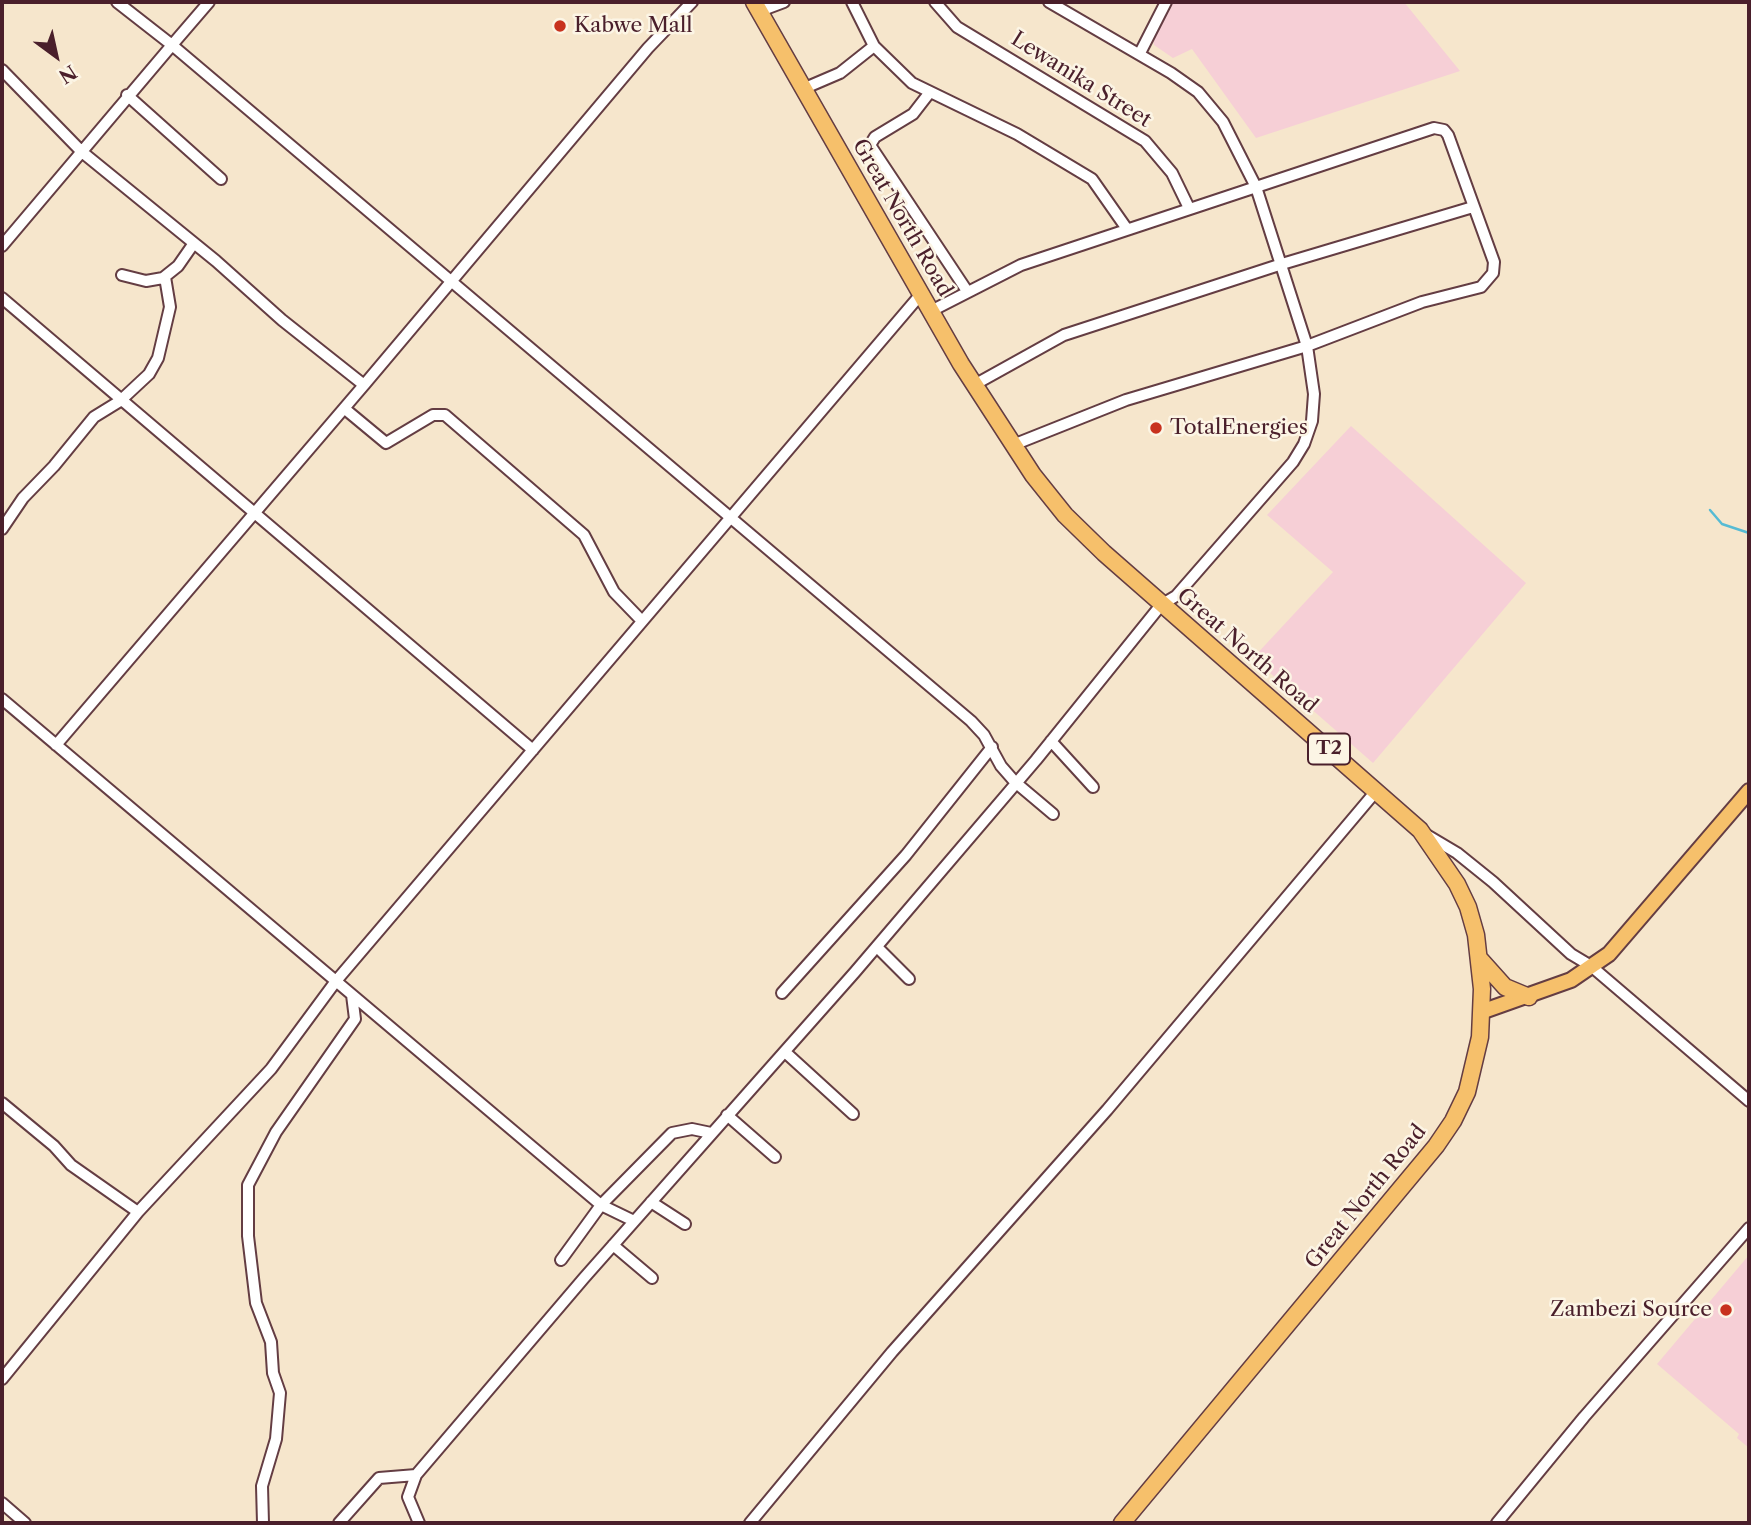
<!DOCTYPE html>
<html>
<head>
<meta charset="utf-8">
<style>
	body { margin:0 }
	#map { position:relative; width:1751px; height:1525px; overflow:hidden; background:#f6e6cc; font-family:"Libre Caslon Text",serif }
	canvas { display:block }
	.frame { position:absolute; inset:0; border:4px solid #4a1f2b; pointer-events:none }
	.north { position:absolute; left:21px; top:21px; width:70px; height:70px; -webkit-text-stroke:5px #fcf5e5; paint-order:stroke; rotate:147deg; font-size:19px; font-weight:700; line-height:28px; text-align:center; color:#4a1f2b }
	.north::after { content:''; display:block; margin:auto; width:24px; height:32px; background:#4a1f2b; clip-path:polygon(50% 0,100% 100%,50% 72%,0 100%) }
</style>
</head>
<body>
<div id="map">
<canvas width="1751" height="1525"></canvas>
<div class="frame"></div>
<div class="north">N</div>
</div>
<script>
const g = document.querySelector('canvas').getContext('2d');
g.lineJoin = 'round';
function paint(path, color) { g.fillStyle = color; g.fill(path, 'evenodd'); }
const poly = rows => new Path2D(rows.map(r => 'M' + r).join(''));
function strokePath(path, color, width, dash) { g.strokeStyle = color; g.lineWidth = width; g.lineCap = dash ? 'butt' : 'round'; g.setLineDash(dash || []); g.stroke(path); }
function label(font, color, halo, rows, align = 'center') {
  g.font = font + ' "Libre Caslon Text",serif'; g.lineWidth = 5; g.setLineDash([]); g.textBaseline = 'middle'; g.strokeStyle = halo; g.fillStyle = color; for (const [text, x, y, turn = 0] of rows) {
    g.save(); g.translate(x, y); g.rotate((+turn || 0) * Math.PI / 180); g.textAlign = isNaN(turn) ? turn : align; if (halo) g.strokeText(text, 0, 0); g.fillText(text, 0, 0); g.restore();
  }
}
const built = poly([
	[1172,2,1404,2,1460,71,1256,138,1192,49,1173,58,1154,45,1152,35],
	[1351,426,1526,583,1373,763,1253,658,1333,572,1267,515],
	[1749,1255,1749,1448,1737,1438,1739,1434,1657,1364]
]);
const stream = poly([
	[1710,510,1722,524,1749,533]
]);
const minor = poly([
	[209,2,172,45,971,721,984,735,1001,766,1015,782,1053,814],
	[852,2,874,46,912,83,1017,134,1092,179,1127,229],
	[935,2,957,27,1145,141,1172,173,1189,208],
	[760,11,784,2],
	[1140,53,1166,2],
	[2,70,82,152,216,261,282,320,364,385,648,48,692,2],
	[805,88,840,73,874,46],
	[930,92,913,114,875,137,870,145,967,291],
	[127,95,221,179],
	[2,246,172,45,117,2],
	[122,275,146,281,163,278,178,266,194,243],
	[2,298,533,750],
	[931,311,1021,265,1434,128,1444,130,1448,135,1494,262,1493,273,1481,287,1422,302,1307,346,1126,400,1013,445],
	[974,385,1064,335,1282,264,1473,207],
	[345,409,386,443,433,415,445,415,584,535,614,592,642,621],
	[2,529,23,498,54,466,94,417,120,401,149,374,158,358,170,307,165,277],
	[2,699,601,1205,634,1221],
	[1051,741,1093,787],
	[56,745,364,385],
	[1425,834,1457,853,1493,882,1571,954,1591,966,1749,1101],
	[877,947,909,979],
	[782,993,906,855,992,747],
	[785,1052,853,1114],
	[2,1103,54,1146,71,1165,138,1212],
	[727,1115,775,1157],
	[651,1202,685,1224],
	[613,1245,652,1278],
	[561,1260,601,1205,672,1133,692,1129,711,1133],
	[2,1379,138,1212,271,1069,336,981,921,294],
	[2,1503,25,1523],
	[263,1523,262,1486,276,1439,280,1393,273,1373,271,1342,256,1303,248,1236,248,1185,276,1132,355,1019,352,995],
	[339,1523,379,1478,416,1475],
	[419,1523,408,1497,416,1475,584,1278,855,972,1036,760,1161,605,1176,596,1293,462,1304,444,1312,421,1314,394,1307,346,1256,187,1223,122,1198,92,1171,73,1049,2],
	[750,1523,892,1352,1107,1110,1377,790],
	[1497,1523,1584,1417,1749,1228]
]);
const major = poly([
	[1481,1012,1571,980,1609,954,1749,791]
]);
const highway = poly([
	[754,2,961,364,1033,475,1065,515,1104,553,1420,830,1457,884,1468,907,1476,935,1482,989,1480,1037,1467,1092,1453,1121,1436,1146,1122,1523],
	[1479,958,1505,987,1529,997]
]);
const markers = [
	[560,26,7,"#c8321e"],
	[1156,428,7,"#c8321e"],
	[1726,1310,7,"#c8321e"]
];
const shields = [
	[1329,749,42]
];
const shieldNames = [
	["T2",1329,749]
];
const poiNames = [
	["Kabwe Mall",574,26],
	["TotalEnergies",1170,428],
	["Zambezi Source",1712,1310,"right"]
];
const streetNames = [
	["Lewanika Street",1081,80,32],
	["Great North Road",902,218,60],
	["Great North Road",1247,651,41],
	["Great North Road",1366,1197,-51]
];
paint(built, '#f6cfd6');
strokePath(stream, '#56bbd4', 2.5);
strokePath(minor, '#643d43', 14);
strokePath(major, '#643d43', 18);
strokePath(highway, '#643d43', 19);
strokePath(minor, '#fff', 10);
strokePath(major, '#f6c06b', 14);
strokePath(highway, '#f6c06b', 16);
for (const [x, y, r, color] of markers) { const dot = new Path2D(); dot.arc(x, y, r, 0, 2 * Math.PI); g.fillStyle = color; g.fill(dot); strokePath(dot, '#fcf5e5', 2.5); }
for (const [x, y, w] of shields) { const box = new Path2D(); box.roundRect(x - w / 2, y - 15.5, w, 31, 5); g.fillStyle = '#fcf5e5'; g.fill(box); strokePath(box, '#4a1f2b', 2); }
label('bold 19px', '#4a1f2b', null, shieldNames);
label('21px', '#4a1f2b', '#fcf5e5', poiNames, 'left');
label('21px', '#4a1f2b', '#fcf5e5', streetNames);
</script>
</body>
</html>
